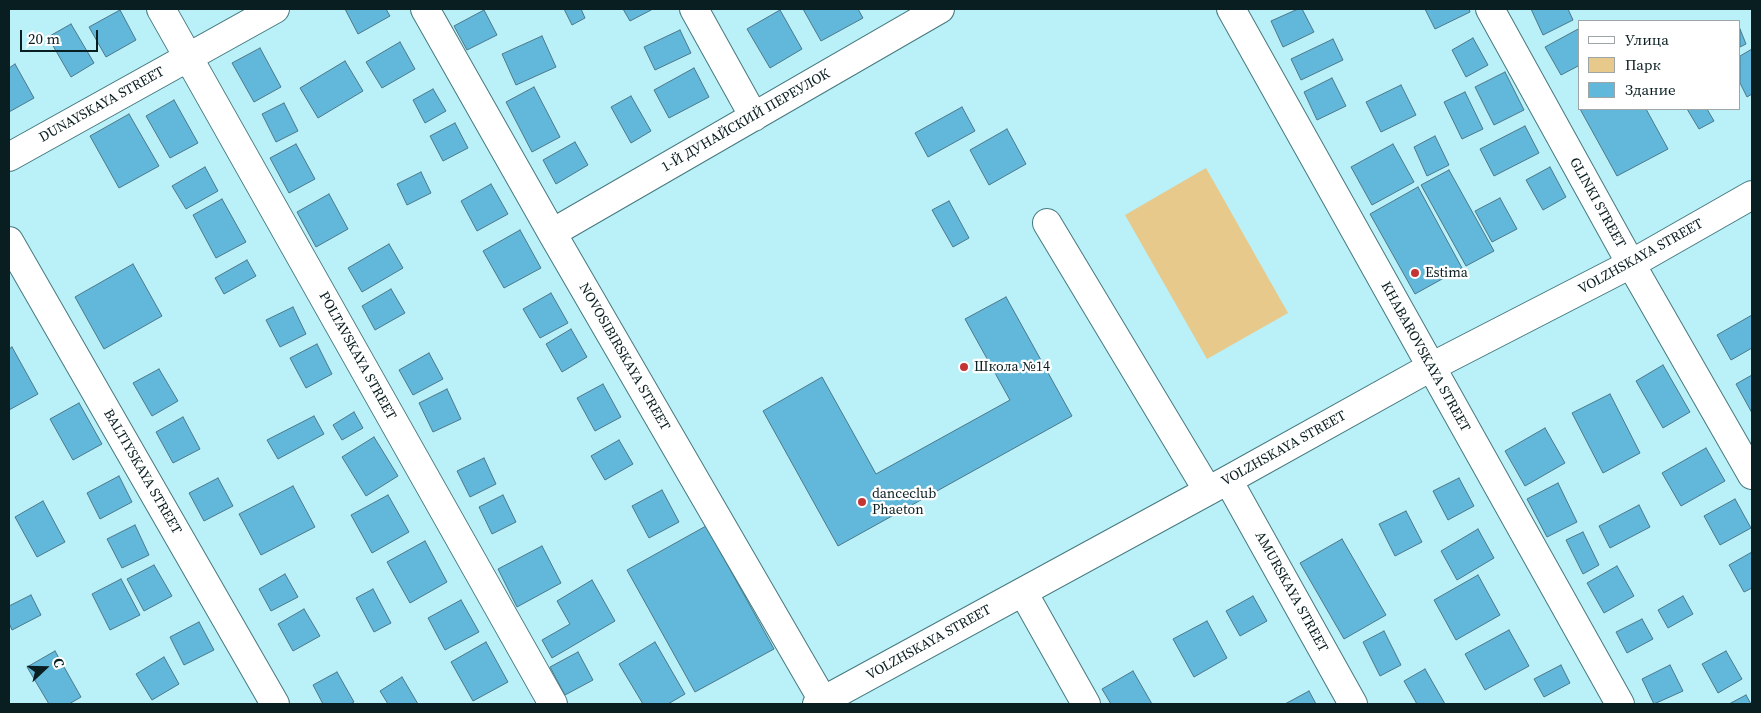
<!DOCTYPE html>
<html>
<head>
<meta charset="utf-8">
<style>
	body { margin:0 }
	#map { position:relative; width:1761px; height:713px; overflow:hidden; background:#baf0f7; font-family:"Source Serif 4",serif }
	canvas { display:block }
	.frame { position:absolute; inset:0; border:10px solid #091e21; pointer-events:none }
	.legend { position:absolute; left:1578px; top:20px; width:162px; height:90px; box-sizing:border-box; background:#fff; border:1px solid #9da5a6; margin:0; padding:6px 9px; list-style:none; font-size:15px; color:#091e21 }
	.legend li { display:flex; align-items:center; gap:10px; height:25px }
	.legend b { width:25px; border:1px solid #9da5a6 }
	.north { position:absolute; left:20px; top:643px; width:50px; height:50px; -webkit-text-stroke:4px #fff; paint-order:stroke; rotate:69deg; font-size:14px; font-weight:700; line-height:20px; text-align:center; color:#091e21 }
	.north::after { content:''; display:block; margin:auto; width:18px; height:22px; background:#091e21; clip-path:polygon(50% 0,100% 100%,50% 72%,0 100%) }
	.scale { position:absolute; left:20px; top:30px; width:78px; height:22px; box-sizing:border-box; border:2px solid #091e21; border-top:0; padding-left:6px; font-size:15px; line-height:18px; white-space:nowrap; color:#091e21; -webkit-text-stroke:4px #fff; paint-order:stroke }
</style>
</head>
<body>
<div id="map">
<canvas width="1761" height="713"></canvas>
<div class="frame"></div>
<ul class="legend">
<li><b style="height:6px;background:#fff"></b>Улица</li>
<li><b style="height:14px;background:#e7c98b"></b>Парк</li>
<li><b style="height:14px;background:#61b8da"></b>Здание</li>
</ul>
<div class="north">С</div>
<div class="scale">20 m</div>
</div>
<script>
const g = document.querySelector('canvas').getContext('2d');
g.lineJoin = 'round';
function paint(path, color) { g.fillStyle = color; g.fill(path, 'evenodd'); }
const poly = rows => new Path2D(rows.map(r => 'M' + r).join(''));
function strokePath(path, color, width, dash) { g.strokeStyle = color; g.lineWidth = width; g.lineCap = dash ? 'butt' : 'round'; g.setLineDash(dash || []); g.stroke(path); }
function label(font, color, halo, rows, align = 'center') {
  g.font = font + ' "Source Serif 4",serif'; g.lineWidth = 4.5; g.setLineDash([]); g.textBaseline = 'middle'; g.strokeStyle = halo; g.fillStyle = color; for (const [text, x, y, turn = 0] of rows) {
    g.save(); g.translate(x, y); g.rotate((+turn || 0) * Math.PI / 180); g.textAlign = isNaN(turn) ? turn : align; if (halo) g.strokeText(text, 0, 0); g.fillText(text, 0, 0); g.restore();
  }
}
const green = poly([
	[1206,168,1288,313,1207,359,1125,215]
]);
const building = poly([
	[345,9,386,9,390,16,358,34,345,9],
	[564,9,581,9,585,18,572,25,564,9],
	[623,9,653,9,630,21,623,9],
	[803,9,858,9,863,18,821,41,803,9],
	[1298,9,1302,9,1314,32,1283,47,1271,21,1298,9],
	[1425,9,1469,9,1470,12,1435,29,1425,9],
	[1531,9,1568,9,1573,20,1543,35,1531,9],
	[120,10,136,40,106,57,89,27,120,10],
	[484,10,497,35,467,50,454,26,484,10],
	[780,10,802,49,770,68,747,29,780,10],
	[71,24,94,63,71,77,48,37,71,24],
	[1580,28,1580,65,1561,75,1545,47,1580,28],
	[1740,29,1746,44,1740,47,1740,29],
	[680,30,691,53,655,70,644,47,680,30],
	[542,36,556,67,516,85,502,54,542,36],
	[1473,38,1488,65,1466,77,1452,50,1473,38],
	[1333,39,1343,60,1301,80,1291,59,1333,39],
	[400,42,415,69,382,88,366,62,400,42],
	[260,48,281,87,254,102,232,63,260,48],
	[1752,49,1752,94,1747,97,1740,83,1740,56,1752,49],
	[345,61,363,91,318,118,300,88,345,61],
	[15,64,34,98,9,112,9,68,15,64],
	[694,68,709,97,669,118,654,90,694,68],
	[1505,72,1524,110,1494,125,1475,87,1505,72],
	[1332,78,1346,106,1317,120,1304,92,1332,78],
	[1401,85,1416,115,1381,132,1366,102,1401,85],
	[534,87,560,137,532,152,506,102,534,87],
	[433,89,446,111,425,123,413,100,433,89],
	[1465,92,1483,129,1462,139,1444,102,1465,92],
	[631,96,651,131,631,143,611,107,631,96],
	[174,100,198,143,170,158,146,116,174,100],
	[284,103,298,131,276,142,262,114,284,103],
	[962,107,975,131,928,157,915,133,962,107],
	[1580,109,1646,109,1668,149,1617,176,1580,109],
	[1687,109,1707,109,1714,121,1699,129,1687,109],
	[129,114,159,166,119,188,90,136,129,114],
	[455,123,468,148,443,161,430,136,455,123],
	[1525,126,1539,153,1494,176,1480,149,1525,126],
	[1007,129,1026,164,989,185,970,150,1007,129],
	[1435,136,1449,165,1427,176,1414,147,1435,136],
	[575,142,588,165,556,184,543,160,575,142],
	[296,144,315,179,289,193,270,158,296,144],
	[1393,144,1414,182,1372,205,1351,167,1393,144],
	[205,167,218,191,186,209,172,186,205,167],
	[1550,167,1566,197,1543,210,1526,180,1550,167],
	[1449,170,1494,251,1466,266,1421,185,1449,170],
	[421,172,431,193,407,205,397,184,421,172],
	[491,184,508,214,477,231,461,201,491,184],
	[1418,187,1462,268,1415,294,1370,214,1418,187],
	[329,194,348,229,316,247,297,212,329,194],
	[1500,198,1517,229,1492,242,1475,211,1500,198],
	[222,199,246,242,216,258,193,215,222,199],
	[949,201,969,238,953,247,932,210,949,201],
	[520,230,541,268,504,288,483,251,520,230],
	[389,244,403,268,362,292,348,268,389,244],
	[247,260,256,276,224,294,215,278,247,260],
	[133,264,162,316,104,349,75,297,133,264],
	[391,289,405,313,375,330,362,306,391,289],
	[551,293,568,323,540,338,523,309,551,293],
	[1006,297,1072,416,838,546,763,411,822,377,876,474,1010,400,965,319,1006,297],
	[293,307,306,334,280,347,266,320,293,307],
	[1752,315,1752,348,1731,360,1717,335,1752,315],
	[571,329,587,357,562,372,546,344,571,329],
	[317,344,332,374,306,388,290,358,317,344],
	[12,347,38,394,9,410,9,349,12,347],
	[429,353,443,379,413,395,399,370,429,353],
	[1663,365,1690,412,1663,428,1636,381,1663,365],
	[159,369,178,401,152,416,133,383,159,369],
	[1752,375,1752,413,1736,384,1752,375],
	[603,384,621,417,595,431,577,398,603,384],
	[447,389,461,419,433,432,419,403,447,389],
	[1610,394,1640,453,1603,473,1572,413,1610,394],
	[79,403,102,444,73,460,50,419,79,403],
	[354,412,363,428,342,440,333,425,354,412],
	[314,416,324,434,278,459,267,440,314,416],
	[183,417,200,449,173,463,156,432,183,417],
	[1545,428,1565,463,1525,486,1505,451,1545,428],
	[374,437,398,476,366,496,342,457,374,437],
	[619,440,633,464,605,480,591,456,619,440],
	[1706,448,1725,481,1681,506,1662,473,1706,448],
	[484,458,496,484,470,497,457,471,484,458],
	[119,476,132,502,100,519,87,493,119,476],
	[218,478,233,506,204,521,189,493,218,478],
	[1459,478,1474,506,1448,520,1433,491,1459,478],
	[1558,483,1577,522,1547,537,1527,499,1558,483],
	[293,486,315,527,261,555,239,514,293,486],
	[662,490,679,522,649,538,632,506,662,490],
	[388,495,409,532,372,553,351,515,388,495],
	[503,495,516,522,492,534,479,507,503,495],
	[1735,499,1751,528,1720,545,1704,516,1735,499],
	[43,501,65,542,37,557,15,517,43,501],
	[1639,505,1650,527,1610,548,1599,526,1639,505],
	[1406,511,1422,542,1395,556,1379,524,1406,511],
	[135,525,149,555,122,568,107,539,135,525],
	[706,526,774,649,695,692,627,570,706,526],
	[1478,529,1494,558,1457,580,1441,551,1478,529],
	[1583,532,1599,565,1583,574,1566,540,1583,532],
	[1342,539,1386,615,1344,639,1300,563,1342,539],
	[425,541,447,582,410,603,387,562,425,541],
	[542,546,561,583,517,607,498,569,542,546],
	[1752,552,1752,588,1744,592,1729,565,1752,552],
	[154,565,172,596,144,611,127,579,154,565],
	[1617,566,1634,596,1604,613,1587,583,1617,566],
	[285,574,298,597,271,611,259,589,285,574],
	[1478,575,1500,615,1456,640,1434,600,1478,575],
	[121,579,140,615,110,630,92,594,121,579],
	[592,580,615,621,552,658,542,640,570,624,557,601,592,580],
	[373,589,391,623,374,632,356,598,373,589],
	[31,595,41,615,12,630,9,623,9,606,31,595],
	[1253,596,1267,621,1240,636,1226,611,1253,596],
	[1683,596,1693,614,1668,628,1658,610,1683,596],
	[461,600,479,632,445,650,428,618,461,600],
	[304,609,320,636,293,651,278,624,304,609],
	[1642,619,1653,639,1627,653,1616,632,1642,619],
	[1207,621,1227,658,1194,677,1173,639,1207,621],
	[199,622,214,650,184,665,170,637,199,622],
	[1509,630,1529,666,1485,690,1465,654,1509,630],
	[1384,631,1401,665,1380,676,1363,642,1384,631],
	[486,642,508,682,473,701,451,662,486,642],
	[655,642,685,694,668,704,643,704,619,664,655,642],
	[55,651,81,697,69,704,49,704,27,667,55,651],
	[1726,651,1742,679,1718,693,1702,664,1726,651],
	[578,652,593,680,565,695,550,667,578,652],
	[164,657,179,684,152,700,136,674,164,657],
	[1561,665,1570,683,1544,697,1534,679,1561,665],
	[1670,665,1683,691,1654,704,1642,679,1670,665],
	[1425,669,1445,704,1417,704,1404,681,1425,669],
	[1133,671,1152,704,1111,704,1102,689,1133,671],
	[337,672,354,702,350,704,323,704,313,685,337,672],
	[402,677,418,704,388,704,380,691,402,677],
	[1309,691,1316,704,1285,704,1309,691],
	[1746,695,1751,704,1729,704,1746,695]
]);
const minor = poly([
	[161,9,553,704],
	[425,9,552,233,825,704],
	[694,9,754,117],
	[1231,9,1620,704],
	[1490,9,1631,264,1752,475],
	[9,157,275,9],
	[1047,223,1208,491],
	[552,233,940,9],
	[9,241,275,704],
	[1228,480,1353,704],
	[1023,592,1086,704],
	[817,704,1228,480,1431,367,1631,264,1752,195]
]);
const markers = [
	[1415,273,5,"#c33434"],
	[964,367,5,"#c33434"],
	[862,502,5,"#c33434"]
];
const streetNames = [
	["DUNAYSKAYA STREET",102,105,-29],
	["1-Й ДУНАЙСКИЙ ПЕРЕУЛОК",746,121,-30],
	["GLINKI STREET",1597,203,61],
	["VOLZHSKAYA STREET",1641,257,-29],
	["POLTAVSKAYA STREET",357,356,61],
	["NOVOSIBIRSKAYA STREET",624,357,60],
	["KHABAROVSKAYA STREET",1425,357,61],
	["VOLZHSKAYA STREET",1284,449,-29],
	["BALTIYSKAYA STREET",142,472,60],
	["AMURSKAYA STREET",1291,592,61],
	["VOLZHSKAYA STREET",929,643,-29]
];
const poiNames = [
	["Estima",1425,273],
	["Школа №14",974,367],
	["danceclub",872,494],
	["Phaeton",872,510]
];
paint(green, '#e7c98b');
paint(building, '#61b8da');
strokePath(building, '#4c788a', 1);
strokePath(minor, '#46797f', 30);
strokePath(minor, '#fff', 28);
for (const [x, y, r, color] of markers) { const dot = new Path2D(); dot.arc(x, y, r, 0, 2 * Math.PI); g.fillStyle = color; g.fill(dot); strokePath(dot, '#fff', 2); }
label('14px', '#091e21', '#fff', streetNames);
label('14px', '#091e21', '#fff', poiNames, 'left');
</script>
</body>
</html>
